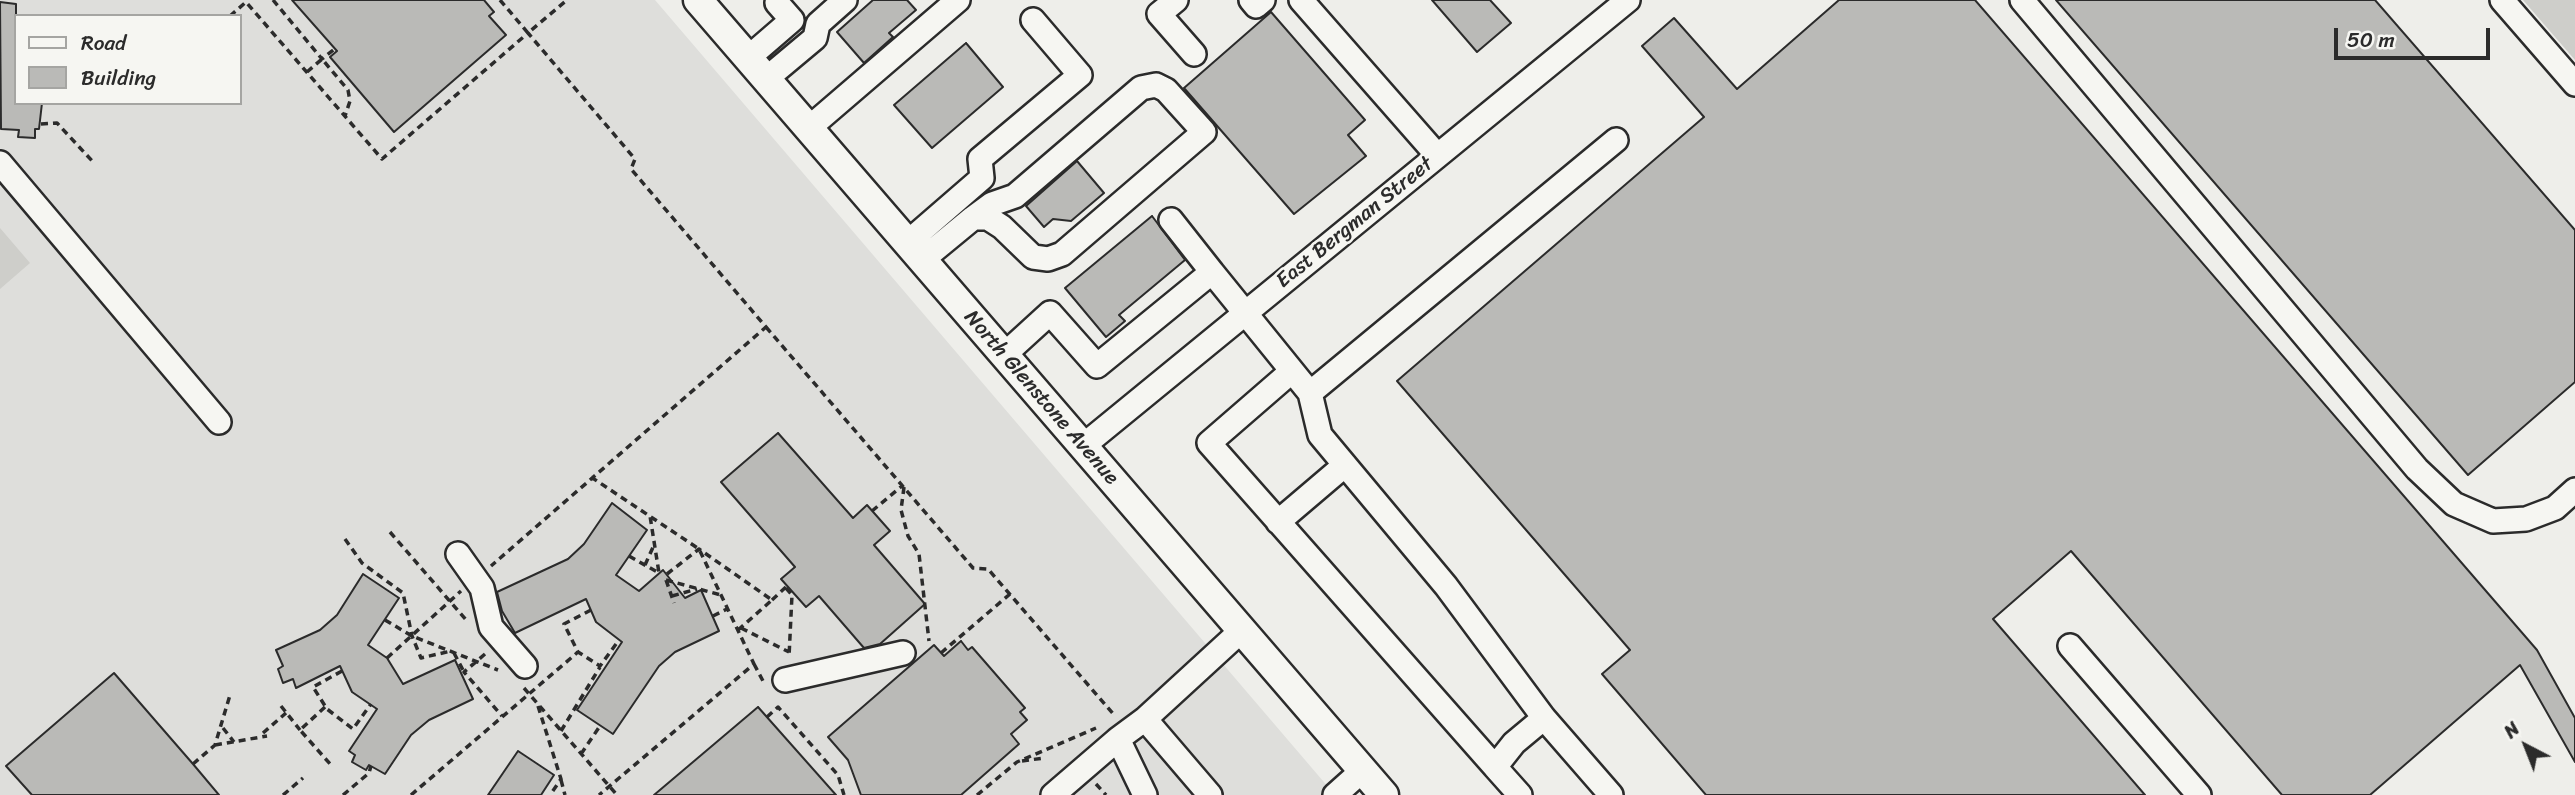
<!DOCTYPE html>
<html>
<head>
<meta charset="utf-8">
<style>
	body { margin:0 }
	#map { position:relative; width:2575px; height:795px; overflow:hidden; background:#eeeeea; font-family:Sriracha,sans-serif }
	canvas { display:block }
	.legend { position:absolute; left:14px; top:14px; width:228px; height:91px; box-sizing:border-box; background:#f6f6f2; border:2px solid #a5a5a2; margin:0; padding:9px 12px; list-style:none; font-size:21px; color:#2b2b2b }
	.legend li { display:flex; align-items:center; gap:14px; height:35px }
	.legend b { width:35px; border:2px solid #a5a5a2 }
	.north { position:absolute; left:2491px; top:711px; width:70px; height:70px; -webkit-text-stroke:5px #f6f6f2; paint-order:stroke; rotate:318deg; font-size:19px; font-weight:700; line-height:28px; text-align:center; color:#2b2b2b }
	.north::after { content:''; display:block; margin:auto; width:24px; height:32px; background:#2b2b2b; clip-path:polygon(50% 0,100% 100%,50% 72%,0 100%) }
	.scale { position:absolute; left:2334px; top:28px; width:156px; height:32px; box-sizing:border-box; border:4px solid #2b2b2b; border-top:0; padding-left:9px; font-size:21px; line-height:24px; white-space:nowrap; color:#2b2b2b; -webkit-text-stroke:5px #f6f6f2; paint-order:stroke }
</style>
</head>
<body>
<div id="map">
<canvas width="2575" height="795"></canvas>
<ul class="legend">
<li><b style="height:9px;background:#f6f6f2"></b>Road</li>
<li><b style="height:19px;background:#babab7"></b>Building</li>
</ul>
<div class="north">N</div>
<div class="scale">50 m</div>
</div>
<script>
const g = document.querySelector('canvas').getContext('2d');
g.lineJoin = 'round';
function paint(path, color) { g.fillStyle = color; g.fill(path, 'evenodd'); }
const poly = rows => new Path2D(rows.map(r => 'M' + r).join(''));
function strokePath(path, color, width, dash) { g.strokeStyle = color; g.lineWidth = width; g.lineCap = dash ? 'butt' : 'round'; g.setLineDash(dash || []); g.stroke(path); }
function label(font, color, halo, rows, align = 'center') {
  g.font = font + ' Sriracha,sans-serif'; g.lineWidth = 5; g.setLineDash([]); g.textBaseline = 'middle'; g.strokeStyle = halo; g.fillStyle = color; for (const [text, x, y, turn = 0] of rows) {
    g.save(); g.translate(x, y); g.rotate((+turn || 0) * Math.PI / 180); g.textAlign = isNaN(turn) ? turn : align; if (halo) g.strokeText(text, 0, 0); g.fillText(text, 0, 0); g.restore();
  }
}
const built = poly([
	[0,0,655,0,1335,795,0,795],
	[16,16,240,16,240,103,16,103]
]);
const green = poly([
	[2523,0,2575,0,2575,60],
	[0,228,30,263,0,289]
]);
const building = poly([
	[292,0,484,0,494,12,489,16,506,35,394,132,330,57,337,51,292,0],
	[873,0,907,0,916,10,889,33,893,37,864,63,837,32,873,0],
	[1432,0,1490,0,1511,23,1477,52,1432,0],
	[1839,0,1975,0,2537,650,2575,718,2575,762,2520,665,2370,795,2282,795,2071,551,1993,619,2145,795,1706,795,1602,674,1630,650,1397,381,1704,117,1642,46,1674,18,1737,89,1839,0],
	[2056,0,2375,0,2575,230,2575,382,2468,475,2056,0],
	[0,2,16,4,16,103,42,103,39,129,35,129,35,138,18,137,19,130,1,129,0,2],
	[1271,12,1365,120,1348,135,1366,156,1294,214,1184,88,1271,12],
	[966,43,1003,87,932,148,894,105,966,43],
	[1077,161,1104,193,1071,221,1053,219,1044,227,1026,206,1077,161],
	[1152,216,1185,260,1119,315,1125,321,1106,337,1065,288,1152,216],
	[778,433,853,518,867,505,890,531,874,545,925,604,880,644,864,648,819,596,806,607,781,579,795,567,721,482,778,433],
	[612,503,647,530,616,575,639,591,663,570,685,598,701,590,719,631,675,652,659,666,613,734,577,710,622,642,596,622,586,599,515,633,502,611,497,592,568,559,584,544,612,503],
	[363,574,399,598,368,645,387,658,403,684,455,660,473,699,429,720,411,735,385,774,369,765,366,770,352,762,355,755,349,751,377,709,352,692,340,666,296,688,293,679,283,683,278,669,283,666,276,650,320,630,337,615,363,574],
	[961,641,968,650,972,647,1025,708,1020,712,1027,720,1011,734,1019,744,961,795,861,795,848,760,828,737,934,645,944,656,961,641],
	[114,673,193,764,219,795,32,795,6,766,114,673],
	[758,707,836,795,654,795,758,707],
	[518,751,554,775,541,795,488,795,518,751]
]);
const path = poly([
	[273,0,322,59,337,47],
	[500,0,528,33,567,0],
	[230,16,246,2,382,159,528,33,635,159,631,169,766,327,491,566],
	[307,72,322,59,348,90,350,101,345,116],
	[41,124,57,123,95,164],
	[766,327,973,568,988,569,1115,716],
	[591,477,699,549,754,664,599,795],
	[904,487,901,510,908,536,919,554,929,641],
	[872,511,902,486],
	[390,532,467,621],
	[345,539,362,563,403,593,412,636,421,658,451,651],
	[629,556,659,573,650,516],
	[645,565,654,545],
	[667,574,699,549,772,600,737,631],
	[666,580,721,595],
	[666,580,674,603],
	[786,588,792,595,789,657],
	[672,596,697,589],
	[772,600,786,587],
	[591,610,564,624,578,652,600,666,619,640],
	[713,616,727,609],
	[385,620,412,636,498,670],
	[741,628,789,652],
	[454,653,464,672],
	[941,653,1010,594],
	[485,654,464,672,502,716],
	[387,658,461,591],
	[754,664,763,681],
	[342,671,313,687,327,709,353,729,371,704],
	[524,688,617,795],
	[281,706,300,730],
	[538,706,561,779,550,795],
	[325,707,300,730,331,765],
	[767,717,778,707,838,775,844,795],
	[223,728,234,742],
	[561,731,600,667],
	[263,733,286,713],
	[215,745,267,736],
	[581,754,600,726],
	[1022,761,1044,758],
	[193,764,215,745,230,695],
	[561,780,565,795],
	[1096,784,1106,795],
	[283,795,303,778],
	[343,795,369,773,371,766],
	[411,795,578,652],
	[977,795,1017,762,1096,728]
]);
const minor = poly([
	[1176,0,1159,14,1194,54],
	[1251,0,1256,6,1263,0],
	[1301,0,1437,155],
	[2022,0,2417,469,2454,504,2493,521,2526,519,2555,508,2575,490],
	[2502,0,2575,84],
	[748,58,792,20,777,3],
	[766,79,815,38,818,24,845,0],
	[809,128,958,0],
	[0,163,219,422],
	[907,243,982,178,980,159,1080,75,1033,20],
	[922,260,973,218,992,204,1015,196,1141,88,1156,85,1166,90,1204,132,1062,254,1048,259,1033,257,1002,227,988,218,973,218],
	[1212,272,1310,393,1320,435,1446,586,1544,718,1611,795],
	[1004,355,1050,313,1097,366,1212,272,1171,220],
	[1292,371,1209,443,1495,767],
	[1310,393,1616,140],
	[1083,446,1628,0],
	[1278,522,1345,465],
	[458,554,482,588,491,627,525,666],
	[2070,646,2199,795],
	[785,680,903,653],
	[1145,719,1210,795],
	[1053,795,1118,739],
	[1145,795,1118,739,1145,719,1242,630],
	[1335,795,1363,770],
	[1520,795,1495,767,1514,743,1544,718]
]);
const major = poly([
	[698,0,1384,795]
]);
const streetNames = [
	["East Bergman Street",1355,223,-39],
	["North Glenstone Avenue",1041,398,49]
];
paint(built, '#dededb');
paint(green, '#cececa');
paint(building, '#babab7');
strokePath(building, '#2b2b2b', 2);
strokePath(minor, '#2b2b2b', 28);
strokePath(major, '#2b2b2b', 33);
strokePath(path, '#2b2b2b', 3.5, [7, 5]);
strokePath(minor, '#f6f6f2', 23);
strokePath(major, '#f6f6f2', 28);
label('21px', '#2b2b2b', '#f6f6f2', streetNames);
</script>
</body>
</html>
